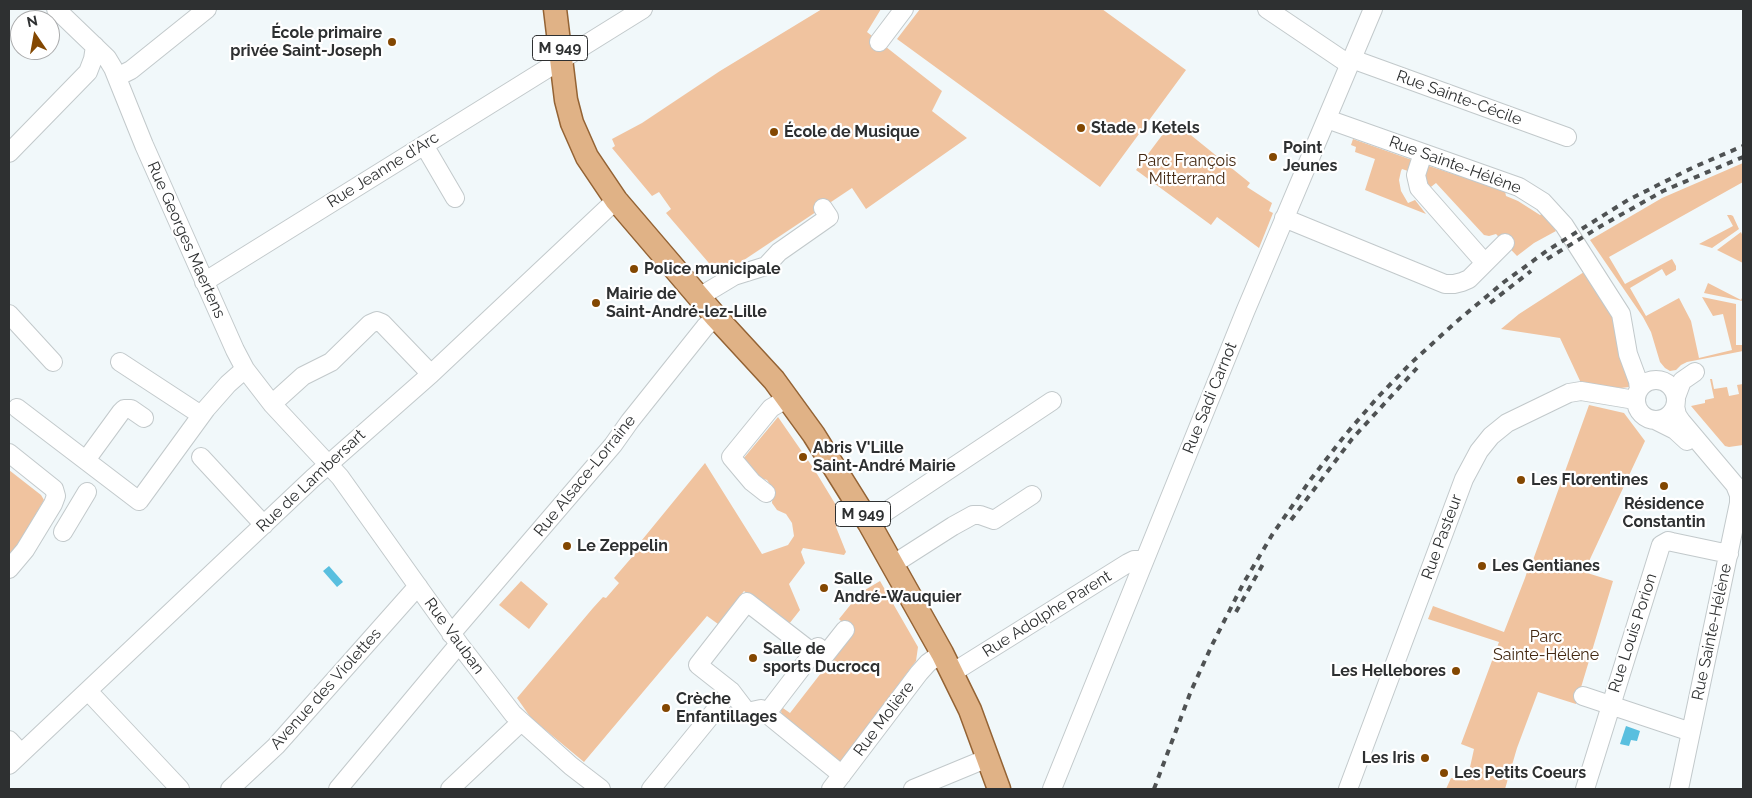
<!DOCTYPE html>
<html>
<head>
<meta charset="utf-8">
<style>
	body { margin:0 }
	#map { position:relative; width:1752px; height:798px; overflow:hidden; background:#f1f8fa; font-family:Raleway,sans-serif }
	canvas { display:block }
	.frame { position:absolute; inset:0; border:10px solid #2e3031; pointer-events:none }
	.north { position:absolute; left:10px; top:10px; width:50px; height:50px; box-sizing:border-box; background:#fff; border:1px solid #abacad; border-radius:50%; rotate:348deg; font-size:14px; font-weight:700; line-height:20px; text-align:center; color:#2e3031 }
	.north::after { content:''; display:block; margin:auto; width:18px; height:22px; background:#834701; clip-path:polygon(50% 0,100% 100%,50% 72%,0 100%) }
</style>
</head>
<body>
<div id="map">
<canvas width="1752" height="798"></canvas>
<div class="frame"></div>
<div class="north">N</div>
</div>
<script>
const g = document.querySelector('canvas').getContext('2d');
g.lineJoin = 'round';
function paint(path, color) { g.fillStyle = color; g.fill(path, 'evenodd'); }
const poly = rows => new Path2D(rows.map(r => 'M' + r).join(''));
function strokePath(path, color, width, dash) { g.strokeStyle = color; g.lineWidth = width; g.lineCap = dash ? 'butt' : 'round'; g.setLineDash(dash || []); g.stroke(path); }
function label(font, color, halo, rows, align = 'center') {
  g.font = font + ' Raleway,sans-serif'; g.lineWidth = 4.5; g.setLineDash([]); g.textBaseline = 'middle'; g.strokeStyle = halo; g.fillStyle = color; for (const [text, x, y, turn = 0] of rows) {
    g.save(); g.translate(x, y); g.rotate((+turn || 0) * Math.PI / 180); g.textAlign = isNaN(turn) ? turn : align; if (halo) g.strokeText(text, 0, 0); g.fillText(text, 0, 0); g.restore();
  }
}
const green = poly([
	[822,9,881,9,867,32,942,91,932,111,967,138,866,209,852,188,720,276,666,213,671,209,659,192,652,196,612,148,615,146,612,139,642,123,720,71],
	[920,9,1102,9,1186,70,1100,187,897,39],
	[1171,119,1250,183,1247,187,1272,203,1269,211,1273,213,1259,248,1217,217,1211,225,1136,170,1163,134],
	[1353,139,1412,160,1408,171,1402,169,1401,171,1399,180,1401,191,1408,203,1415,200,1426,214,1365,190,1375,159,1355,152,1356,147,1351,145],
	[1743,163,1743,182,1609,257,1625,284,1672,259,1676,266,1676,270,1666,276,1662,269,1630,288,1646,316,1679,298,1691,321,1699,358,1732,350,1723,314,1713,316,1702,297,1736,304,1736,345,1743,345,1743,351,1687,362,1681,365,1676,370,1670,371,1665,368,1660,362,1651,332,1643,317,1590,240,1662,198],
	[1426,165,1505,191,1506,196,1518,201,1540,215,1542,214,1553,225,1556,231,1534,243,1517,256,1496,234,1489,236,1484,235,1436,183,1427,190,1424,184],
	[1727,215,1731,215,1733,216,1739,229,1712,248,1699,244,1733,226],
	[1741,232,1743,237,1743,263,1717,250],
	[1584,272,1615,321,1631,384,1629,387,1621,388,1581,383,1560,338,1501,329,1519,314],
	[1708,283,1741,300,1743,296,1743,301,1704,293],
	[1710,379,1712,379,1714,389,1727,387,1729,396,1739,394,1737,385,1743,384,1743,445,1729,447,1725,446,1691,406,1705,403,1705,400,1714,398],
	[1589,405,1624,413,1645,441,1584,572,1613,581,1576,704,1538,692,1517,748,1505,789,1446,789,1451,778,1467,781,1474,749,1461,744,1499,642,1428,619,1433,606,1504,632,1525,578,1531,560,1533,560],
	[778,417,814,469,845,520,836,527,846,552,844,555,803,548,801,552,805,563,789,584,800,610,789,624,744,591,718,624,707,616,584,762,531,718,517,698,593,608,603,597,606,598,619,583,614,578,645,542,642,540,705,463,762,554,788,545,794,536,792,523,786,514,777,510,772,503,773,489,767,480,757,477,743,459],
	[9,470,41,495,44,500,15,550,9,556],
	[521,581,548,604,529,629,499,605],
	[880,581,918,647,916,661,840,762,782,716,780,706,790,713,842,646,850,630,839,619,860,593]
]);
const water = poly([
	[329,566,343,582,337,587,323,571],
	[1626,726,1640,731,1637,741,1631,740,1629,746,1620,744]
]);
const minor = poly([
	[56,9,107,58,113,68,144,145,235,350,245,369,272,404,340,477,459,644,513,714,571,766,601,789],
	[1267,9,1350,65],
	[879,42,904,9],
	[1352,59,1567,137],
	[117,77,131,70,207,9],
	[1327,119,1519,187,1543,202,1564,225,1621,314,1628,354,1638,381,1639,390],
	[424,145,455,198],
	[9,153,88,72,93,59,95,46],
	[1284,218,1445,284,1454,284,1462,282,1469,279,1485,263,1419,188,1416,175,1423,153],
	[1485,263,1505,243],
	[204,282,643,9],
	[699,297,734,276,766,266,779,252,829,217,823,208],
	[9,314,53,362],
	[120,362,201,415],
	'1636 400a20 20 0 1 1 40 0a20 20 0 1 1-40 0Z',
	[1676,397,1682,381,1695,372],
	[272,404,303,376,331,362,370,324,377,321,382,323,431,374],
	[1675,406,1677,415,1681,421,1735,485,1739,495,1739,503,1679,789],
	[17,408,139,501,206,409,228,384,245,369],
	[1657,421,1675,430,1687,441],
	[9,453,54,489,56,496,53,504,25,550,9,569],
	[201,457,264,525],
	[86,460,121,412,124,409,131,409,144,418],
	[766,493,752,482,731,457,771,408,788,398],
	[869,523,1052,401],
	[63,532,87,492],
	[892,565,953,526,973,515,980,515,994,520,1032,495],
	[451,634,613,445,630,421,705,327,716,317],
	[813,653,818,647,826,654,845,630],
	[952,673,1128,563,1134,560,1144,560],
	[88,691,180,789],
	[731,691,698,665,747,602,813,653,767,713],
	[1583,696,1691,732],
	[9,740,21,753],
	[9,765,313,478,431,374,616,200],
	[230,789,276,746,418,586],
	[338,789,459,644],
	[450,789,521,722],
	[651,789,731,691,747,712,761,709,842,775],
	[831,789,919,673,928,663,942,653],
	[913,789,988,758],
	[1052,789,1245,312,1373,9],
	[1348,789,1464,479,1479,451,1491,436,1507,423,1569,393,1581,391,1635,400],
	[1585,789,1661,545,1668,541,1672,542,1729,554]
]);
const major = poly([
	[555,9,566,100,572,123,587,157,616,200,716,317,774,380,814,435,869,523,942,653,970,710,999,789]
]);
const rail = poly([
	[1547,259,1601,226,1663,191,1743,157],
	[1490,303,1531,271],
	[1291,520,1352,439,1417,368],
	[1236,612,1263,564],
	[1154,789,1191,691,1212,645,1243,584,1272,535,1311,479,1346,434,1378,397,1410,364,1456,322,1504,282,1548,250,1628,200,1694,167,1743,146]
]);
const markers = [
	[392,42,5,"#834701"],
	[1081,128,5,"#834701"],
	[774,132,5,"#834701"],
	[1273,157,5,"#834701"],
	[634,269,5,"#834701"],
	[596,303,5,"#834701"],
	[803,457,5,"#834701"],
	[1521,480,5,"#834701"],
	[1664,486,5,"#834701"],
	[567,546,5,"#834701"],
	[1482,566,5,"#834701"],
	[824,588,5,"#834701"],
	[753,658,5,"#834701"],
	[1456,671,5,"#834701"],
	[666,708,5,"#834701"],
	[1425,758,5,"#834701"],
	[1444,773,5,"#834701"]
];
const shields = [
	[560,48,55],
	[863,514,55]
];
const shieldNames = [
	["M 949",560,48],
	["M 949",863,514]
];
const poiNames = [
	["École primaire",382,33,"right"],
	["privée Saint-Joseph",382,51,"right"],
	["Stade J Ketels",1091,128],
	["École de Musique",784,132],
	["Point",1283,148],
	["Jeunes",1283,166],
	["Police municipale",644,269],
	["Mairie de",606,294],
	["Saint-André-lez-Lille",606,312],
	["Abris V'Lille",813,448],
	["Saint-André Mairie",813,466],
	["Les Florentines",1531,480],
	["Résidence",1664,504,"center"],
	["Constantin",1664,522,"center"],
	["Le Zeppelin",577,546],
	["Les Gentianes",1492,566],
	["Salle",834,579],
	["André-Wauquier",834,597],
	["Salle de",763,649],
	["sports Ducrocq",763,667],
	["Les Hellebores",1446,671,"right"],
	["Crèche",676,699],
	["Enfantillages",676,717],
	["Les Iris",1415,758,"right"],
	["Les Petits Coeurs",1454,773]
];
const streetNames = [
	["Rue Sainte-Cécile",1459,98,20],
	["Rue Sainte-Hélène",1455,165,20],
	["Rue Jeanne d'Arc",383,170,-32],
	["Rue Georges Maertens",186,240,66],
	["Rue Sadi Carnot",1210,398,-68],
	["Rue Alsace-Lorraine",585,476,-51],
	["Rue de Lambersart",311,481,-43],
	["Rue Pasteur",1442,537,-70],
	["Rue Adolphe Parent",1047,614,-32],
	["Rue Sainte-Hélène",1712,632,-78],
	["Rue Louis Porion",1633,633,-72],
	["Rue Vauban",454,636,54],
	["Avenue des Violettes",326,689,-48],
	["Rue Molière",884,719,-53]
];
const parkNames = [
	["Parc François",1187,161],
	["Mitterrand",1187,179],
	["Parc",1546,637],
	["Sainte-Hélène",1546,655]
];
paint(green, '#f0c39f');
paint(water, '#59bfdf');
strokePath(minor, '#c2c9cb', 20);
strokePath(major, '#946334', 25);
strokePath(minor, '#fff', 18);
strokePath(major, '#e0b286', 22);
strokePath(rail, '#4f5253', 4, [6, 6]);
for (const [x, y, r, color] of markers) { const dot = new Path2D(); dot.arc(x, y, r, 0, 2 * Math.PI); g.fillStyle = color; g.fill(dot); strokePath(dot, '#fff', 2); }
for (const [x, y, w] of shields) { const box = new Path2D(); box.roundRect(x - w / 2, y - 12.5, w, 25, 4); g.fillStyle = '#fff'; g.fill(box); strokePath(box, '#2e3031', 1); }
label('bold 15px', '#2e3031', null, shieldNames);
label('bold 16px', '#2e3031', '#fff', poiNames, 'left');
label('16px', '#2e3031', '#fff', streetNames);
label('16px', '#432811', '#fff', parkNames);
</script>
</body>
</html>
